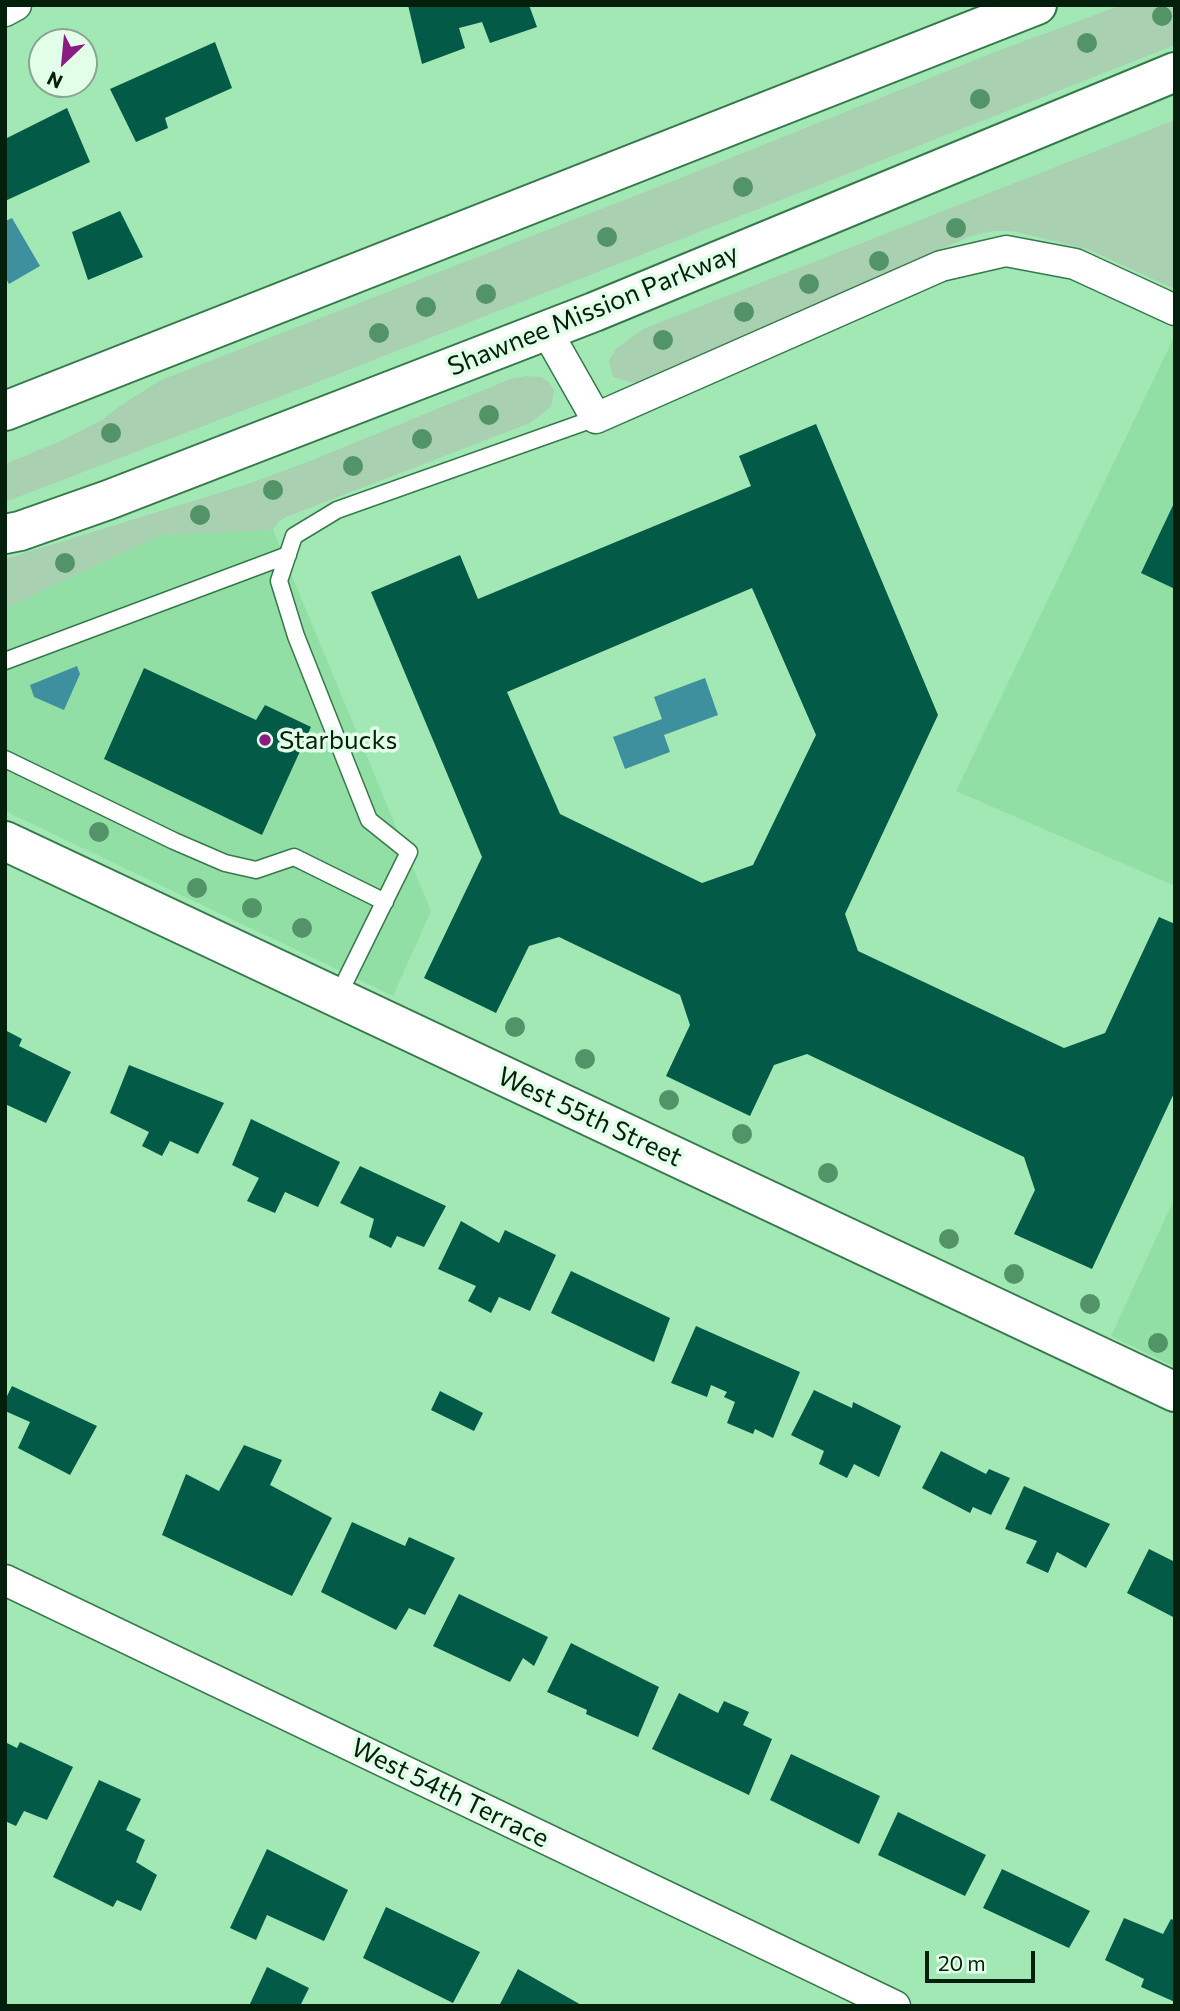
<!DOCTYPE html>
<html>
<head>
<meta charset="utf-8">
<style>
	body { margin:0 }
	#map { position:relative; width:1180px; height:2011px; overflow:hidden; background:#a2e8b4; font-family:Commissioner,sans-serif }
	canvas { display:block }
	.frame { position:absolute; inset:0; border:7px solid #04200d; pointer-events:none }
	.north { position:absolute; left:28px; top:28px; width:70px; height:70px; box-sizing:border-box; background:#e2fee8; border:2px solid #89a590; border-radius:50%; rotate:206deg; font-size:19px; font-weight:700; line-height:28px; text-align:center; color:#04200d }
	.north::after { content:''; display:block; margin:auto; width:24px; height:32px; background:#8b1d82; clip-path:polygon(50% 0,100% 100%,50% 72%,0 100%) }
	.scale { position:absolute; left:925px; top:1951px; width:110px; height:32px; box-sizing:border-box; border:4px solid #04200d; border-top:0; padding-left:9px; font-size:21px; line-height:24px; white-space:nowrap; color:#04200d; -webkit-text-stroke:5px #e2fee8; paint-order:stroke }
</style>
</head>
<body>
<div id="map">
<canvas width="1180" height="2011"></canvas>
<div class="frame"></div>
<div class="north">N</div>
<div class="scale">20 m</div>
</div>
<script>
const g = document.querySelector('canvas').getContext('2d');
g.lineJoin = 'round';
function paint(path, color) { g.fillStyle = color; g.fill(path, 'evenodd'); }
const poly = rows => new Path2D(rows.map(r => 'M' + r).join(''));
function strokePath(path, color, width, dash) { g.strokeStyle = color; g.lineWidth = width; g.lineCap = dash ? 'butt' : 'round'; g.setLineDash(dash || []); g.stroke(path); }
function label(font, color, halo, rows, align = 'center') {
  g.font = font + ' Commissioner,sans-serif'; g.lineWidth = 7; g.setLineDash([]); g.textBaseline = 'middle'; g.strokeStyle = halo; g.fillStyle = color; for (const [text, x, y, turn = 0] of rows) {
    g.save(); g.translate(x, y); g.rotate((+turn || 0) * Math.PI / 180); g.textAlign = isNaN(turn) ? turn : align; if (halo) g.strokeText(text, 0, 0); g.fillText(text, 0, 0); g.restore();
  }
}
const built = poly([
	[1174,337,1175,337,1175,886,956,791],
	[273,530,431,911,393,996,5,811,5,608,161,535],
	[1175,1197,1175,1367,1111,1336]
]);
const green = poly([
	[1122,5,1175,5,1175,45,310,385,5,502,5,464,63,440,102,420,120,406,161,380,663,185,1000,50],
	[1175,120,1175,289,1087,249,1012,231,993,231,971,236,634,383,613,377,609,360,616,349,643,329],
	[527,376,541,377,549,382,554,391,551,407,530,423,286,517,278,522,273,530,161,535,5,608,5,559,245,485,310,461,513,378]
]);
const water = poly([
	[12,218,40,266,9,284,5,277,5,221],
	[77,666,80,674,64,710,34,697,30,685],
	[705,678,718,715,664,735,670,752,625,769,613,737,662,719,654,697]
]);
const building = poly([
	[408,5,529,5,537,27,490,43,482,22,459,28,465,48,422,64],
	[215,42,232,88,165,118,168,128,136,142,110,89],
	[67,108,90,162,5,201,5,139],
	[120,211,143,257,88,280,72,232],
	[816,424,938,715,845,914,858,951,1064,1048,1105,1033,1159,917,1175,924,1175,1091,1092,1269,1014,1234,1035,1190,1024,1157,807,1054,774,1065,750,1116,666,1076,690,1025,680,995,559,937,529,946,496,1013,424,978,482,857,371,592,460,555,478,599,751,486,739,456],
	[752,588,816,735,753,865,702,883,560,814,507,692],
	[1175,501,1175,589,1141,573],
	[144,668,256,720,265,705,311,727,262,835,104,759],
	[5,1030,22,1039,19,1046,71,1072,46,1123,5,1104],
	[129,1065,224,1103,198,1154,170,1141,162,1156,142,1146,149,1132,110,1113],
	[251,1119,340,1162,318,1207,285,1192,275,1213,247,1201,259,1178,232,1165],
	[360,1166,446,1206,424,1247,397,1236,391,1248,369,1237,374,1219,340,1203],
	[461,1221,499,1243,505,1230,556,1255,530,1311,499,1297,491,1313,468,1301,476,1286,438,1269],
	[571,1271,670,1318,654,1362,551,1313],
	[696,1326,800,1372,773,1438,755,1429,753,1434,727,1423,735,1402,724,1397,727,1392,711,1385,707,1397,671,1383],
	[12,1386,97,1426,70,1475,18,1448,30,1422,5,1411,5,1400],
	[814,1390,852,1408,853,1402,901,1426,879,1477,854,1464,847,1478,819,1464,824,1451,791,1435],
	[440,1391,483,1413,474,1431,431,1410],
	[244,1445,282,1460,270,1485,332,1518,292,1596,162,1535,186,1474,219,1491],
	[941,1451,986,1474,989,1469,1010,1478,991,1515,973,1507,970,1513,922,1488],
	[1024,1486,1110,1524,1086,1568,1057,1552,1048,1573,1026,1563,1037,1541,1005,1529],
	[352,1522,405,1546,409,1537,455,1558,425,1615,409,1608,396,1630,321,1592],
	[1149,1549,1175,1562,1175,1618,1127,1593],
	[459,1594,548,1637,534,1666,523,1658,510,1682,433,1646],
	[571,1643,659,1687,638,1737,586,1714,587,1710,547,1692],
	[679,1693,718,1713,724,1701,749,1712,743,1725,772,1739,749,1795,652,1749],
	[5,1742,17,1748,20,1742,73,1767,47,1820,24,1811,16,1826,5,1821],
	[791,1754,880,1796,859,1844,770,1800],
	[99,1780,141,1799,126,1830,145,1840,136,1862,157,1875,141,1911,117,1900,113,1907,53,1877],
	[898,1812,986,1855,965,1896,878,1855],
	[267,1849,348,1890,324,1941,267,1915,256,1940,230,1928],
	[1002,1869,1090,1911,1069,1948,983,1908],
	[386,1907,480,1952,453,2003,363,1958],
	[1124,1918,1163,1934,1171,1919,1175,1921,1175,2002,1141,1987,1144,1979,1105,1960],
	[267,1967,309,1988,300,2006,249,2006],
	[518,1969,583,2006,499,2006]
]);
const service = poly([
	[5,661,288,555],
	[5,759,174,841,225,863,256,870,294,857,385,902],
	[337,998,409,852,369,820,296,636,279,581,294,536,337,510,596,418]
]);
const minor = poly([
	[5,11,16,5],
	[546,330,596,418,941,266,1006,251,1075,264,1175,310],
	[5,1580,895,2006]
]);
const tertiary = poly([
	[5,841,1175,1392]
]);
const trunk = poly([
	[5,411,1037,5],
	[5,534,20,531,108,500,594,312,1175,72]
]);
const trees = [
	[1162,16],
	[1087,43],
	[980,99],
	[743,187],
	[956,228],
	[607,237],
	[879,261],
	[809,284],
	[486,294],
	[426,307],
	[744,312],
	[379,333],
	[663,340],
	[489,415],
	[111,433],
	[422,439],
	[353,466],
	[273,490],
	[200,515],
	[65,563],
	[99,832],
	[197,888],
	[252,908],
	[302,928],
	[515,1027],
	[585,1059],
	[669,1100],
	[742,1134],
	[828,1173],
	[949,1239],
	[1014,1274],
	[1090,1304],
	[1158,1343]
];
const markers = [
	[265,740,7,"#8b1d82"]
];
const streetNames = [
	["Shawnee Mission Parkway",593,310,-22],
	["West 55th Street",590,1117,25],
	["West 54th Terrace",450,1793,26]
];
const poiNames = [
	["Starbucks",279,740]
];
paint(built, '#92dfa6');
paint(green, '#a8d0b1');
paint(water, '#3e909f');
paint(building, '#025a47');
strokePath(service, '#35794a', 19);
strokePath(minor, '#35794a', 33);
strokePath(tertiary, '#35794a', 42);
strokePath(trunk, '#35794a', 42);
strokePath(service, '#fff', 16);
strokePath(minor, '#fff', 30);
strokePath(tertiary, '#fff', 38);
strokePath(trunk, '#fff', 38);
g.fillStyle = '#529468';
for (const [x, y] of trees) { g.beginPath(); g.arc(x, y, 10, 0, 2 * Math.PI); g.fill(); }
for (const [x, y, r, color] of markers) { const dot = new Path2D(); dot.arc(x, y, r, 0, 2 * Math.PI); g.fillStyle = color; g.fill(dot); strokePath(dot, '#e2fee8', 2.5); }
label('26px', '#04200d', '#e2fee8', streetNames);
label('26px', '#04200d', '#e2fee8', poiNames, 'left');
</script>
</body>
</html>
